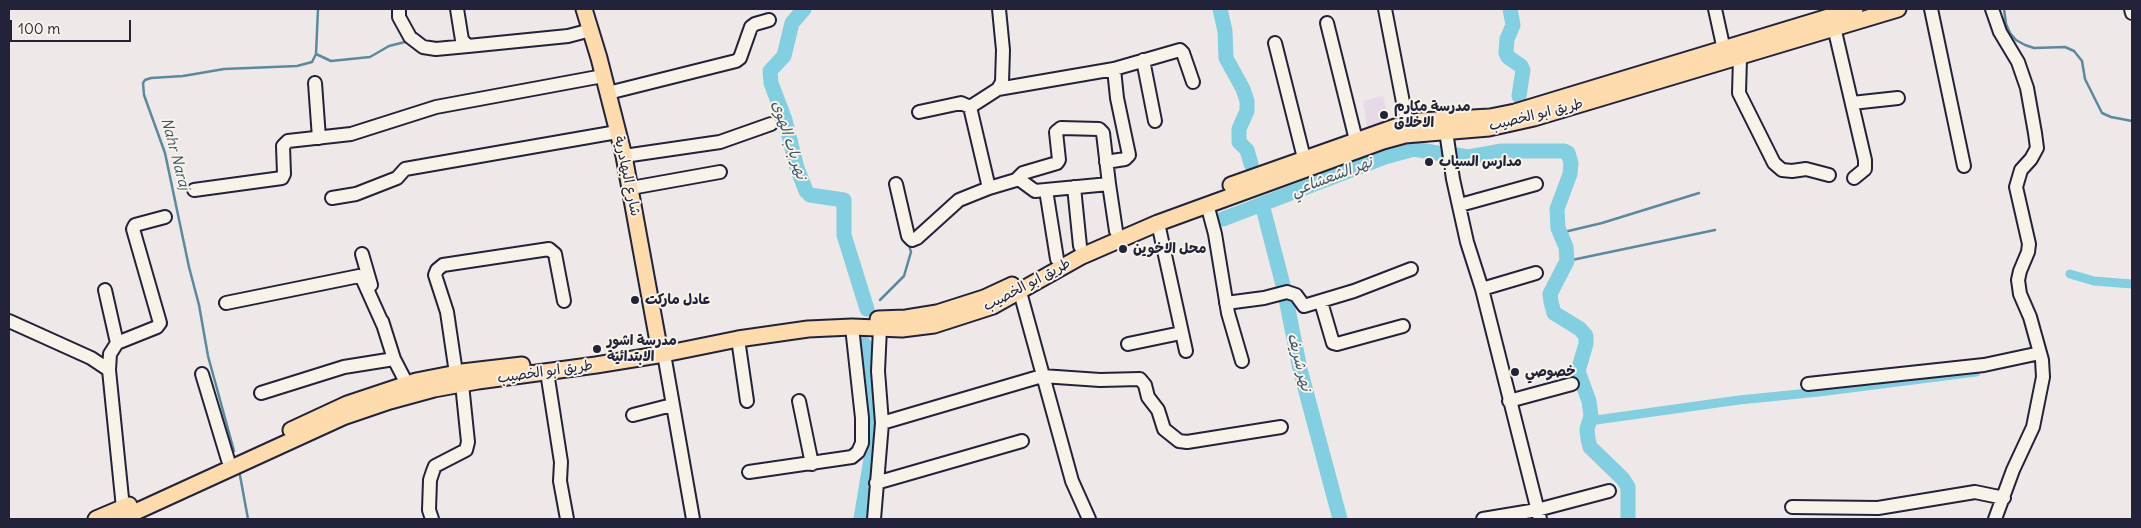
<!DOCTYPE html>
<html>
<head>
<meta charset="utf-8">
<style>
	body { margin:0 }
	#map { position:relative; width:2141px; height:528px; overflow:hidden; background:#efe8e8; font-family:Delius,sans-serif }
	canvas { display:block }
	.frame { position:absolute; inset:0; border:10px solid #22223b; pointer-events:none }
	.scale { position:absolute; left:10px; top:20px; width:121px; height:22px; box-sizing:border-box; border:2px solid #22223b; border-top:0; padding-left:6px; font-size:15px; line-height:18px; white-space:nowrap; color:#22223b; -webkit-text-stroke:4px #f7f3e8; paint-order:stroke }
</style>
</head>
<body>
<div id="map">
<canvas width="2141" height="528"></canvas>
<div class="frame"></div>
<div class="scale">100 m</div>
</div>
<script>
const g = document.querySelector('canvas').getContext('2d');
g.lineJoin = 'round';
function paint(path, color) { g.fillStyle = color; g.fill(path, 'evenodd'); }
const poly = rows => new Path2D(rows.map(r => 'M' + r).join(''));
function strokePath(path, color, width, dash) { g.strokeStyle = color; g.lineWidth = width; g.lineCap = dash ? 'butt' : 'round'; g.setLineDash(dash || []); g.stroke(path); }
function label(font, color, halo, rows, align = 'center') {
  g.font = font + ' Delius,"Playpen Sans Arabic",sans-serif'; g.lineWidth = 4; g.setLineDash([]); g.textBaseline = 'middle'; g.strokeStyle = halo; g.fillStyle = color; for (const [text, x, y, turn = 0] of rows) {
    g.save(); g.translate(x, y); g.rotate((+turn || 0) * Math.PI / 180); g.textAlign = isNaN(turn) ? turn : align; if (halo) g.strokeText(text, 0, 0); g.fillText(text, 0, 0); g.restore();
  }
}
const built = poly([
	[1383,96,1389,120,1367,127,1363,101]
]);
const stream = poly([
	[2004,9,2006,24,2010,33,2016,40,2025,45,2034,48,2065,47,2074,51,2082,61,2085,79,2102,113,2111,117,2132,121],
	[316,54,331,61,370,57,389,46,409,41],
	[1560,233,1602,223,1699,193],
	[1567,261,1715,230],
	[880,300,904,276,911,252,908,242],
	[234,451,208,356,199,305,189,267,165,153,144,95,143,83,145,80,151,78,183,76,224,69,297,66,312,62,316,54,318,9],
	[239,470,248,519]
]);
const canal = poly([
	[2070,274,2094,281,2132,284],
	[1589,421,1739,400,1819,392,1976,372]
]);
const river = poly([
	[804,9,792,23,784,56,770,71,771,83,785,120,797,168,806,191,810,195,844,200,844,235,867,309],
	[1220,9,1225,31,1226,58,1243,89,1247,101,1247,111,1239,129,1239,142,1247,150,1251,164],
	[1510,9,1513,25,1507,39,1506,53,1508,57,1521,66,1523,70,1519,96],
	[1458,155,1468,157,1502,151,1564,151,1568,153,1571,163,1570,174,1557,209,1558,228,1566,247,1567,261,1550,294,1551,302,1554,313,1580,329,1586,336,1586,344,1578,371,1589,401,1591,416,1587,429,1588,439,1590,447,1623,479,1628,487,1628,519],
	[1262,204,1284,289,1300,369,1340,519],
	[1223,219,1385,157,1414,149,1443,154],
	[861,519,876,429,864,344]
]);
const minor = poly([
	[399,9,399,17,410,37,423,47,436,49,468,46],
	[457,9,462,40,468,46,568,36,591,30],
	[1385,9,1407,123],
	[1715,9,1724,50],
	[1931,9,1964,166],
	[1992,9,2000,32,2018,62,2027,88,2035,133,2037,148,2031,159,2021,170,2016,187,2029,244,2028,252,2020,271,2018,280,2020,294,2030,317,2042,360,2043,377,2033,427,2013,470,1995,519],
	[2131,9,2132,13],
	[1327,23,1356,140],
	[1834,27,1865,160,1865,169,1854,178],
	[1275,43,1304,158],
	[1740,58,1739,93,1774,163,1782,170,1792,171,1806,169,1829,175],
	[1143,60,1155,121],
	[315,83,319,138],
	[998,89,1114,69,1180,50,1183,53,1193,82],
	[608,93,736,61,740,58,751,27,755,24,769,20],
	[1852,103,1898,98],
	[970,107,989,188],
	[919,112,961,103,970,107,998,89,1002,82,1003,50,999,9],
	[1446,131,1453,179,1467,242,1482,289,1540,519],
	[624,156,720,142,771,124],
	[1106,162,1125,159,1129,155,1117,98,1114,69],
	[1016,180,1023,173,1057,163,1059,160,1056,132,1061,128,1099,129,1103,133,1109,184],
	[896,184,908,236,912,240,917,238,959,200,989,188,1016,180,1020,180,1035,191,1109,184,1116,231],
	[1074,187,1080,246],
	[631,188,720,172],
	[194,190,282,178,284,174,283,146,288,141,351,134,436,107,603,76],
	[1046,190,1057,259],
	[332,198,356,194,397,178,405,169,617,132],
	[1207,204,1215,234,1228,313,1242,361],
	[1460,205,1536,184],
	[1158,223,1186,351],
	[362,254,371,285],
	[1482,289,1536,273],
	[105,290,117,343],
	[1020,292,1072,481,1089,519],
	[1321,302,1333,343,1337,344,1403,326],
	[226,303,359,276,362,278,384,327],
	[1226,303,1264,298,1287,292,1296,295,1304,306,1354,291,1411,269],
	[9,321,91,358,109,370,123,508],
	[382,321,394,359,407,384],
	[738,339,747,401],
	[1128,344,1181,333],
	[664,354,693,519],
	[109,370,110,354,117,343,157,327,160,323,133,229,135,225,165,217],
	[547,372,561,462,560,481,567,519],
	[456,373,447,312,435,275,437,270,443,265,549,249,555,254,564,301],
	[202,374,228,460],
	[1808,384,1984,365,2040,353],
	[261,393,344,367,394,359],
	[799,401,812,464],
	[1509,401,1572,384],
	[633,415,672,405],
	[882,423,1042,376,1100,380,1140,379,1145,385,1148,397,1158,410,1164,429,1179,441,1187,442,1281,427],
	[749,472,852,457,858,452,862,443,862,418,852,327],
	[876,483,1022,441],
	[1792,507,1878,508,1975,492,2004,498],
	[432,519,429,510,430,480,433,471,435,466,466,450,468,442,462,384],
	[874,519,882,423,878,371,880,328],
	[1483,519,1537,510,1609,491]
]);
const major = poly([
	[584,9,599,58,624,156,659,347],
	[1231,185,1398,126,1419,121,1490,117,1515,112,1855,9],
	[878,319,906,318,937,313,984,298,1012,285],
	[291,430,347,404,416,381,462,372,522,365],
	[96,519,129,505],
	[120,519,343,417,390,401,434,389,478,381,596,365,664,354,738,339,808,329,852,327,902,329,934,325,993,306,1082,256,1158,223,1383,141,1405,135,1489,128,1534,118,1898,9]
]);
const markers = [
	[1384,115,5,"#22223b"],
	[1429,162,5,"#22223b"],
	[1123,249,5,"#22223b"],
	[635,300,5,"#22223b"],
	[597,349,5,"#22223b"],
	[1515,372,5,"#22223b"]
];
const poiNames = [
	["مدرسة مكارم",1394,107],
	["الاخلاق",1394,123],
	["مدارس السياب",1439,162],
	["محل الاخوين",1133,249],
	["عادل ماركت",645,300],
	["مدرسة اشور",607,341],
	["الابتدائية",607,357],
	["خصوصي",1525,372]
];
const streetNames = [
	["طريق ابو الخصيب",1536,115,-14],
	["شارع البهادرية",627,176,78],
	["طريق ابو الخصيب",1027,285,-28],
	["طريق ابو الخصيب",545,372,-8]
];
const waterNames = [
	["نهر باب الهوى",789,140,72],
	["Nahr Naraj",175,154,75],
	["نهر الشعشاعي",1332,177,-21],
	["نهر شريف",1299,362,76]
];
paint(built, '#e6dae8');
strokePath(stream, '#5b8a9e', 2.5);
strokePath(canal, '#81cfe0', 9);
strokePath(river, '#81cfe0', 15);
strokePath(minor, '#22223b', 16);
strokePath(major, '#22223b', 19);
strokePath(minor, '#f7f3e8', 12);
strokePath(major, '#fedbac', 15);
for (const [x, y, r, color] of markers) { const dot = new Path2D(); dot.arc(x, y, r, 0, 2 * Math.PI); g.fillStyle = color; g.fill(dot); strokePath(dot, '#f7f3e8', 2); }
label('bold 14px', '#22223b', '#f7f3e8', poiNames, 'left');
label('14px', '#22223b', '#f7f3e8', streetNames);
label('italic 15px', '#3e566d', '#f7f3e8', waterNames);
</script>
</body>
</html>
